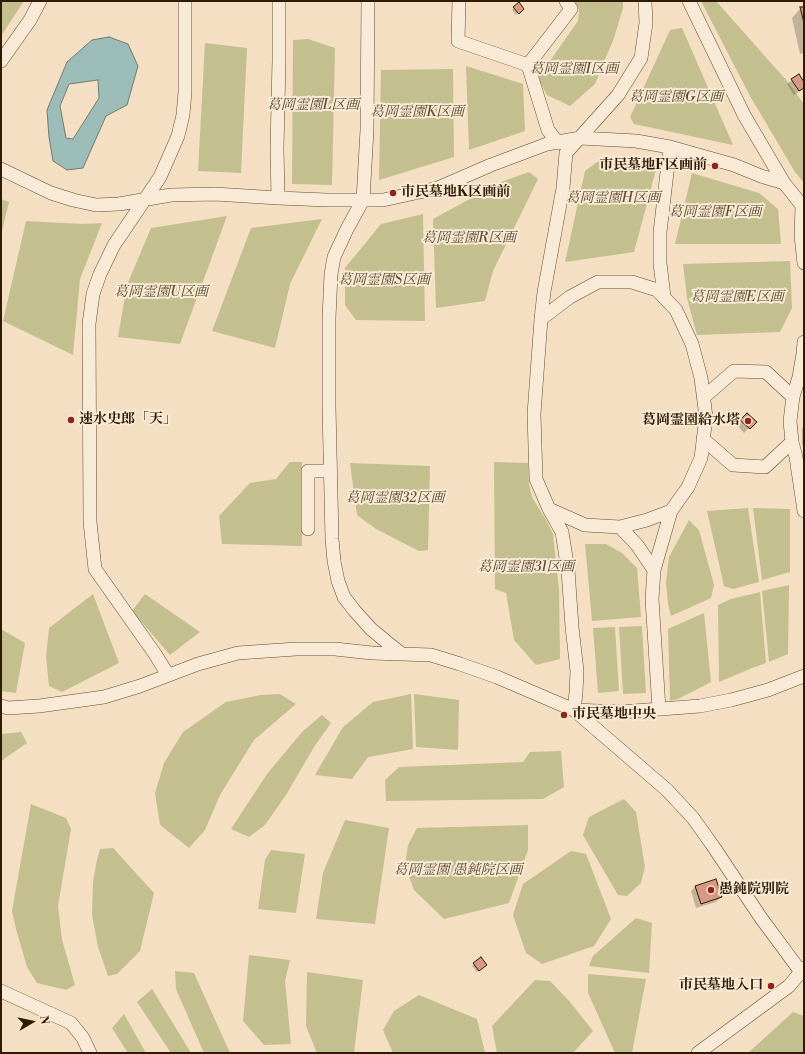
<!DOCTYPE html>
<html>
<head>
<meta charset="utf-8">
<style>
	body { margin:0 }
	#map { position:relative; width:805px; height:1054px; overflow:hidden; background:#f4dfc2; font-family:"Libre Bodoni",serif }
	canvas { display:block }
	.frame { position:absolute; inset:0; border:2px solid #2e1b01; pointer-events:none }
	.north { position:absolute; left:12px; top:1002px; width:40px; height:40px; -webkit-text-stroke:3px #f8ead7; paint-order:stroke; rotate:81deg; font-size:11px; font-weight:700; line-height:16px; text-align:center; color:#2e1b01 }
	.north::after { content:''; display:block; margin:auto; width:14px; height:18px; background:#2e1b01; clip-path:polygon(50% 0,100% 100%,50% 72%,0 100%) }
</style>
</head>
<body>
<div id="map">
<canvas width="805" height="1054"></canvas>
<div class="frame"></div>
<div class="north">N</div>
</div>
<script>
const g = document.querySelector('canvas').getContext('2d');
g.lineJoin = 'round';
function paint(path, color) { g.fillStyle = color; g.fill(path, 'evenodd'); }
const poly = rows => new Path2D(rows.map(r => 'M' + r).join(''));
function strokePath(path, color, width, dash) { g.strokeStyle = color; g.lineWidth = width; g.lineCap = dash ? 'butt' : 'round'; g.setLineDash(dash || []); g.stroke(path); }
function label(font, color, halo, rows, align = 'center') {
  g.font = font + ' "Libre Bodoni","Noto Serif JP",serif'; g.lineWidth = 4; g.setLineDash([]); g.textBaseline = 'middle'; g.strokeStyle = halo; g.fillStyle = color; for (const [text, x, y, turn = 0] of rows) {
    g.save(); g.translate(x, y); g.rotate((+turn || 0) * Math.PI / 180); g.textAlign = isNaN(turn) ? turn : align; if (halo) g.strokeText(text, 0, 0); g.fillText(text, 0, 0); g.restore();
  }
}
const green = poly([
	[1,1,24,1,1,36],
	[575,1,623,1,623,8,614,38,595,84,570,106,547,95,538,78,578,21,579,10],
	[701,1,716,1,787,81,804,104,804,183,795,172,750,96],
	[682,28,733,145,634,124,630,117,670,30],
	[308,39,335,48,332,185,292,184,293,40],
	[205,43,247,48,241,173,198,171],
	[466,66,523,84,525,131,469,150],
	[453,69,454,157,379,180,381,70],
	[646,158,658,162,634,252,565,262,585,171,597,162],
	[529,172,538,179,493,271,485,301,436,308,433,219,501,182],
	[692,173,759,193,778,209,781,244,675,244],
	[1,199,9,202,1,235],
	[423,214,425,321,356,320,345,305,345,268,381,224],
	[227,216,180,344,118,337,127,285,151,228],
	[322,219,290,284,275,348,212,331,251,228],
	[26,221,82,224,102,223,80,279,73,355,3,321],
	[790,261,792,308,780,332,697,335,687,298,683,264],
	[290,462,302,462,302,546,222,544,219,516,250,483,276,479],
	[494,462,528,463,529,484,532,497,546,520,553,534,559,590,560,659,536,665,514,640,506,593,495,589],
	[350,463,430,466,428,550,419,551,376,529,357,515],
	[748,508,759,582,733,589,724,586,707,511],
	[753,508,790,509,790,572,762,580],
	[689,520,699,530,714,585,711,598,671,616,668,604,666,582,669,557],
	[585,544,606,544,622,553,637,568,641,617,592,621],
	[789,585,788,654,769,662,762,591],
	[760,592,766,663,752,668,719,682,718,605,731,599],
	[93,594,119,663,62,692,49,686,46,657,49,628],
	[145,594,200,632,170,655,132,611],
	[704,613,711,682,678,699,670,701,668,629],
	[642,626,646,693,623,694,619,627],
	[615,627,619,691,598,693,593,628],
	[1,629,25,643,16,693,1,691],
	[280,694,296,704,254,740,220,795,205,830,189,848,160,825,155,793,164,763,183,732,226,702,261,695],
	[411,694,413,749,368,757,352,779,315,775,343,727,373,702],
	[414,694,459,700,458,750,416,747],
	[322,715,331,723,314,747,286,795,265,825,249,837,231,829,267,774,303,731],
	[21,732,27,743,1,761,1,734],
	[561,751,564,787,543,799,386,801,385,780,399,767,523,762,530,752],
	[624,799,636,812,645,867,641,883,627,896,618,895,583,835,589,817],
	[31,804,66,818,71,829,58,906,62,940,75,985,66,990,37,983,27,967,16,929,12,911],
	[345,820,389,828,375,924,316,919,323,873],
	[528,825,528,850,509,903,444,919,414,890,405,865,408,845,417,828],
	[113,848,154,893,140,951,117,974,108,976,98,947,92,915,93,882,97,860,100,849],
	[271,850,305,854,296,913,258,909,265,860],
	[571,851,586,854,611,919,594,946,542,964,526,953,513,915,523,884],
	[636,918,652,923,649,973,589,966,593,956],
	[249,955,290,960,285,981,291,1044,264,1045,243,1021],
	[175,971,194,973,230,1053,204,1053,176,989],
	[307,972,363,980,354,1053,317,1053,306,1026],
	[588,974,646,979,632,1053,615,1053,588,993],
	[535,980,550,981,570,1002,593,1031,573,1053,497,1053,492,1026],
	[152,989,191,1053,171,1053,137,1002],
	[419,995,477,1019,485,1053,393,1053,383,1030,394,1011],
	[793,1012,804,1016,804,1053,748,1053],
	[124,1014,146,1053,128,1053,112,1028]
]);
const water = poly([
	[109,37,128,44,138,66,127,105,106,116,83,168,67,170,53,161,49,137,47,110,67,62,92,40,109,37],
	[98,80,99,98,73,139,66,138,60,106,69,84,98,80]
]);
const shadow = poly([
	[519,4,523,9,516,15,512,10],
	[804,4,804,53,800,54,792,18],
	[792,80,804,83,804,88,794,95,787,84],
	[747,414,755,422,744,433,737,425],
	[804,426,804,445,802,445,802,428],
	[695,887,721,897,716,902,696,908,691,891],
	[474,964,484,967,477,972,472,966]
]);
const building = poly([
	[519,2,524,9,519,14,513,7,519,2],
	[800,7,804,7,804,23,800,7],
	[799,74,804,82,804,88,799,91,791,79,799,74],
	[747,413,757,422,750,429,740,420,747,413],
	[716,879,722,897,701,904,695,886,716,879],
	[481,957,487,965,479,971,473,963,481,957]
]);
const street = poly([
	[368,1,367,130,363,200,347,229,334,257,331,274,329,318,329,407,332,539,334,561,338,581,344,597,354,610,371,629,388,643,402,654],
	[459,1,458,41,528,65],
	[645,1,646,23,641,58,618,95,566,153,563,188,544,292,541,319,534,414,536,479,549,509,562,532,568,570,572,627,577,671,576,693,574,710,621,712,700,706,731,700,768,690,804,676],
	[689,1,744,115,784,183,804,208],
	[1,61,30,20,40,1],
	[558,143,548,130,528,65,571,9,566,1],
	[1,169,51,193,73,200,96,205,119,204,171,195,215,194,278,198,327,200,383,200,438,188,491,165,547,144,580,138,636,141,670,147,734,165,761,176,784,183],
	[278,198,277,149,279,60,279,1],
	[802,206,801,236,804,263],
	[664,297,660,263,660,232,670,147],
	[541,319,570,297,598,282,632,282,657,290,676,310,692,344,701,378,706,417,701,458,688,487,671,511,647,520,620,527,585,525,549,509],
	[804,342,803,354,799,377,793,397,790,421,792,442,796,457,804,511],
	[704,397,734,371,766,372,793,397],
	[703,439,733,465,765,467,792,442],
	[620,527,637,545,654,570],
	[308,529,308,471,330,471],
	[168,675,155,654,95,569,90,522,89,324,93,294,100,274,114,245,160,177,178,136,183,115,185,92,185,1],
	[1,706,8,708,39,706,104,697,140,686,198,664,238,653,296,649,335,649,372,653,431,655,460,664,497,677,574,710,667,790,693,818,713,846,761,918,801,972,804,974],
	[659,709,652,599,654,570,671,511],
	[1,991,71,1023,83,1038,90,1053],
	[698,1053,789,986,804,968]
]);
const markers = [
	[715,166,4,"#8f2418"],
	[393,193,4,"#8f2418"],
	[71,420,4,"#8f2418"],
	[748,421,4,"#8f2418"],
	[564,715,4,"#8f2418"],
	[711,890,4,"#8f2418"],
	[771,986,4,"#8f2418"]
];
const parkNames = [
	["葛岡霊園I区画",574,70],
	["葛岡霊園G区画",676,98],
	["葛岡霊園L区画",313,106],
	["葛岡霊園K区画",417,113],
	["葛岡霊園H区画",613,199],
	["葛岡霊園F区画",715,213],
	["葛岡霊園R区画",469,239],
	["葛岡霊園S区画",384,281],
	["葛岡霊園U区画",161,293],
	["葛岡霊園E区画",737,298],
	["葛岡霊園32区画",395,499],
	["葛岡霊園31区画",526,568],
	["葛岡霊園 愚鈍院区画",458,871]
];
const poiNames = [
	["市民墓地F区画前",707,166,"right"],
	["市民墓地K区画前",401,193],
	["速水史郎「天」",79,420],
	["葛岡霊園給水塔",740,421,"right"],
	["市民墓地中央",572,715],
	["愚鈍院別院",719,890],
	["市民墓地入口",763,986,"right"]
];
paint(green, '#c4bf8e');
paint(water, '#9cbcb8');
strokePath(water, '#707c6f', 1);
paint(shadow, '#0003');
paint(building, '#d69a84');
strokePath(building, '#2e1b01', 1);
strokePath(street, '#604c31', 14);
strokePath(street, '#f8ead7', 13);
for (const [x, y, r, color] of markers) { const dot = new Path2D(); dot.arc(x, y, r, 0, 2 * Math.PI); g.fillStyle = color; g.fill(dot); strokePath(dot, '#f8ead7', 1.5); }
label('italic 14px', '#5b4c2b', '#f8ead7', parkNames);
label('bold 14px', '#2e1b01', '#f8ead7', poiNames, 'left');
</script>
</body>
</html>
